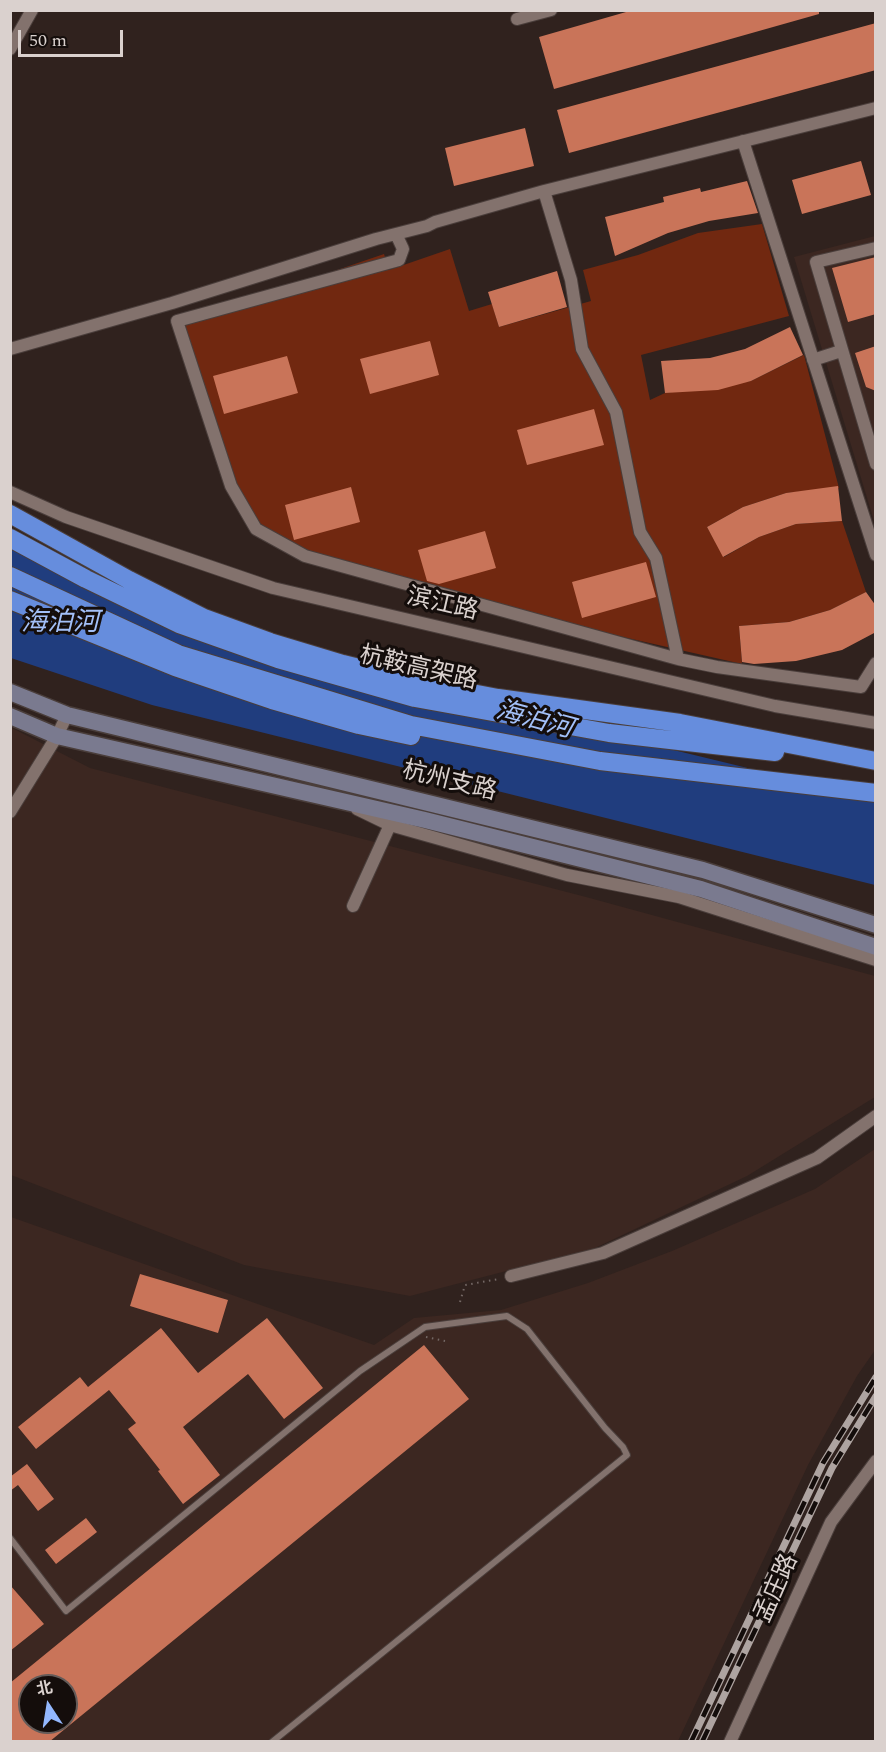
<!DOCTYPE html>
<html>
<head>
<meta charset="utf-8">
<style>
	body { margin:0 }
	#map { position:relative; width:886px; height:1752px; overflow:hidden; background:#30221e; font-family:Spectral,"Noto Sans SC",serif }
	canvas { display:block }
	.frame { position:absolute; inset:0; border:12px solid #dad1ce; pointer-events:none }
	.north { position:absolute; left:18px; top:1674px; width:60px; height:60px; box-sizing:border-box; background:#140d0b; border:2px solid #635b59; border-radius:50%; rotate:348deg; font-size:16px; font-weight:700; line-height:24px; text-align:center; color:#dad1ce }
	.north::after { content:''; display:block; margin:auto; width:21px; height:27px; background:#93b7fd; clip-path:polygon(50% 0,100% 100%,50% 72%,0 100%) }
	.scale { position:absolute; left:18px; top:30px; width:105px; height:27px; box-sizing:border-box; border:3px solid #dad1ce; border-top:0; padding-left:8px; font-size:18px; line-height:21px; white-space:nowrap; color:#dad1ce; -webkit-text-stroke:4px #140d0b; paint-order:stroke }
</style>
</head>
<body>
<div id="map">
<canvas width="886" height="1752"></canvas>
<div class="frame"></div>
<div class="north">北</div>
<div class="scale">50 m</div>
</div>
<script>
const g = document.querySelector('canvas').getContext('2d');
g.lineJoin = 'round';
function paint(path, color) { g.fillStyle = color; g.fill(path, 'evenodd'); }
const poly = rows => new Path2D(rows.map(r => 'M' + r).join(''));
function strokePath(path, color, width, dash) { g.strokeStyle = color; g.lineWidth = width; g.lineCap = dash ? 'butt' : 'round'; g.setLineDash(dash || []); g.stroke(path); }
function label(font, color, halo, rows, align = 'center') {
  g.font = font + ' Spectral,"Noto Sans SC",serif'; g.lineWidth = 6; g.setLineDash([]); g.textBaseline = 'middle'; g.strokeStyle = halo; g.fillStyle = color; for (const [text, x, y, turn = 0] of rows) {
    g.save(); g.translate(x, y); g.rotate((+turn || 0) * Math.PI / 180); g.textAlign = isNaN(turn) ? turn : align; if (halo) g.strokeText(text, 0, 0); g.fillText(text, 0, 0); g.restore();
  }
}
const built = poly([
	[875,236,875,524,794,257],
	[10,727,90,768,586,897,875,976,875,1097,747,1176,595,1248,410,1296,244,1265,11,1175],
	[875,1149,875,1350,857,1376,808,1465,678,1741,11,1742,11,1217,374,1345,414,1318,501,1310,588,1283,672,1251,815,1189],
	[30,1686,66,1686,66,1722,30,1722]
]);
const green = poly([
	[762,224,789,316,641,355,650,400,665,393,751,381,804,355,839,488,786,493,743,507,707,527,724,557,759,537,796,524,842,521,866,592,830,610,789,622,739,626,742,664,557,622,305,556,256,529,231,486,182,323,384,254,389,270,450,249,469,311,492,304,499,327,591,301,583,270,638,255,698,233]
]);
const water = poly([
	[10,548,312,662,875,799,875,885,152,705,11,658]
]);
const building = poly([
	[633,10,819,10,819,14,554,89,539,37],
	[876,23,876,70,569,153,557,110],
	[525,128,534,166,454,186,445,148],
	[861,161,871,195,802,214,792,180],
	[747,181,758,213,709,221,668,233,615,256,605,217,664,202,663,197,700,188,701,192],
	[876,257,876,314,848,322,832,268],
	[557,271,567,307,499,327,488,292],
	[790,327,803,355,751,381,718,390,665,393,661,361,710,358,745,349],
	[430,341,439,375,370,394,360,359],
	[876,346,876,391,866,387,855,353],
	[287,356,298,393,224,414,213,376],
	[594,409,604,445,527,465,517,430],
	[838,486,842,521,796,524,759,537,723,557,707,527,743,507,786,493],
	[351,487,360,522,294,540,285,505],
	[485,531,496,568,439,584,427,581,418,550],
	[646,562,656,597,582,618,572,582],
	[866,592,876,606,876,632,842,650,796,661,754,664,742,662,739,626,789,622,830,610],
	[140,1274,228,1300,218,1333,130,1306],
	[267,1318,323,1388,284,1419,248,1374,183,1427,220,1475,183,1504,158,1471,160,1470,128,1429,136,1423,109,1390,36,1449,18,1427,80,1377,88,1387,161,1328,198,1373],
	[424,1345,469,1399,49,1742,10,1742,10,1683],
	[30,1686,66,1686,66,1722,30,1722],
	[27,1464,54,1499,38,1511,18,1485,10,1491,10,1477],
	[86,1518,97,1532,56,1564,45,1550],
	[10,1585,44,1624,10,1651]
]);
const path = poly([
	[460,1302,465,1285,499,1279],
	[426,1337,445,1341]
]);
const lane = poly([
	[10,1538,66,1611,360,1371,425,1327,507,1316,527,1329,605,1428,623,1447,627,1455,272,1742]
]);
const street = poly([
	[517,19,551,10],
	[10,49,32,10],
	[743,141,876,555],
	[544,191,571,280,582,349,616,412,640,532,656,558,678,659],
	[396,234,403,249,399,260,177,321,231,486,256,529,305,556,678,659,717,667,861,687,876,663],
	[876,248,816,262,876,464],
	[10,349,172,303,376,239,427,226,435,222,544,191,876,108],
	[813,360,841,351],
	[10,492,66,517,273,588,775,706,876,723],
	[357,809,390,825,567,875,679,897,876,960],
	[10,812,57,736,67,715],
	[353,906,390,825],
	[511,1276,603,1253,817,1158,876,1116],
	[730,1742,831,1522,876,1461]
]);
const secondary = poly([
	[10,692,67,715,703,870,876,925],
	[10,716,57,736,425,820,701,889,876,947]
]);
const highway = poly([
	[10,514,129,580,204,618,270,642,343,664,420,683,498,698,680,723,876,761],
	[10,538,86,579,179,624,278,659,415,698,609,733,775,752],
	[10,576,178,654,411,725,600,761,876,793],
	[10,600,175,667,272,700,359,725,411,736]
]);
const rail = poly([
	[691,1742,823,1463,876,1377],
	[702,1742,832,1468,876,1396]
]);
const streetNames = [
	["滨江路",442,606,13],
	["杭鞍高架路",418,670,13],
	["杭州支路",449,783,14],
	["孟庄路",778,1589,-66]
];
const waterNames = [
	["海泊河",60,625],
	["海泊河",534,722,15]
];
paint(built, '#3c2721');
paint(green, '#712810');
paint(water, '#203d7e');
paint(building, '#c97459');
strokePath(lane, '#4a3e3b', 8);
strokePath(street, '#4a3e3b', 14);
strokePath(secondary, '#4a3e3b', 19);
strokePath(highway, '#4a3e3b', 20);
strokePath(path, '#746865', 2, [1.5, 4.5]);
strokePath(lane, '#83726d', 6);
strokePath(street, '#83726d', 12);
strokePath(secondary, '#7a7a8f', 16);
strokePath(highway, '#668ddd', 18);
strokePath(rail, '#aea4a1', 7);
strokePath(rail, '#140d0b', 4.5, [14]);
label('24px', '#dad1ce', '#140d0b', streetNames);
label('italic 26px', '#a3c0f8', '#140d0b', waterNames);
</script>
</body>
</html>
